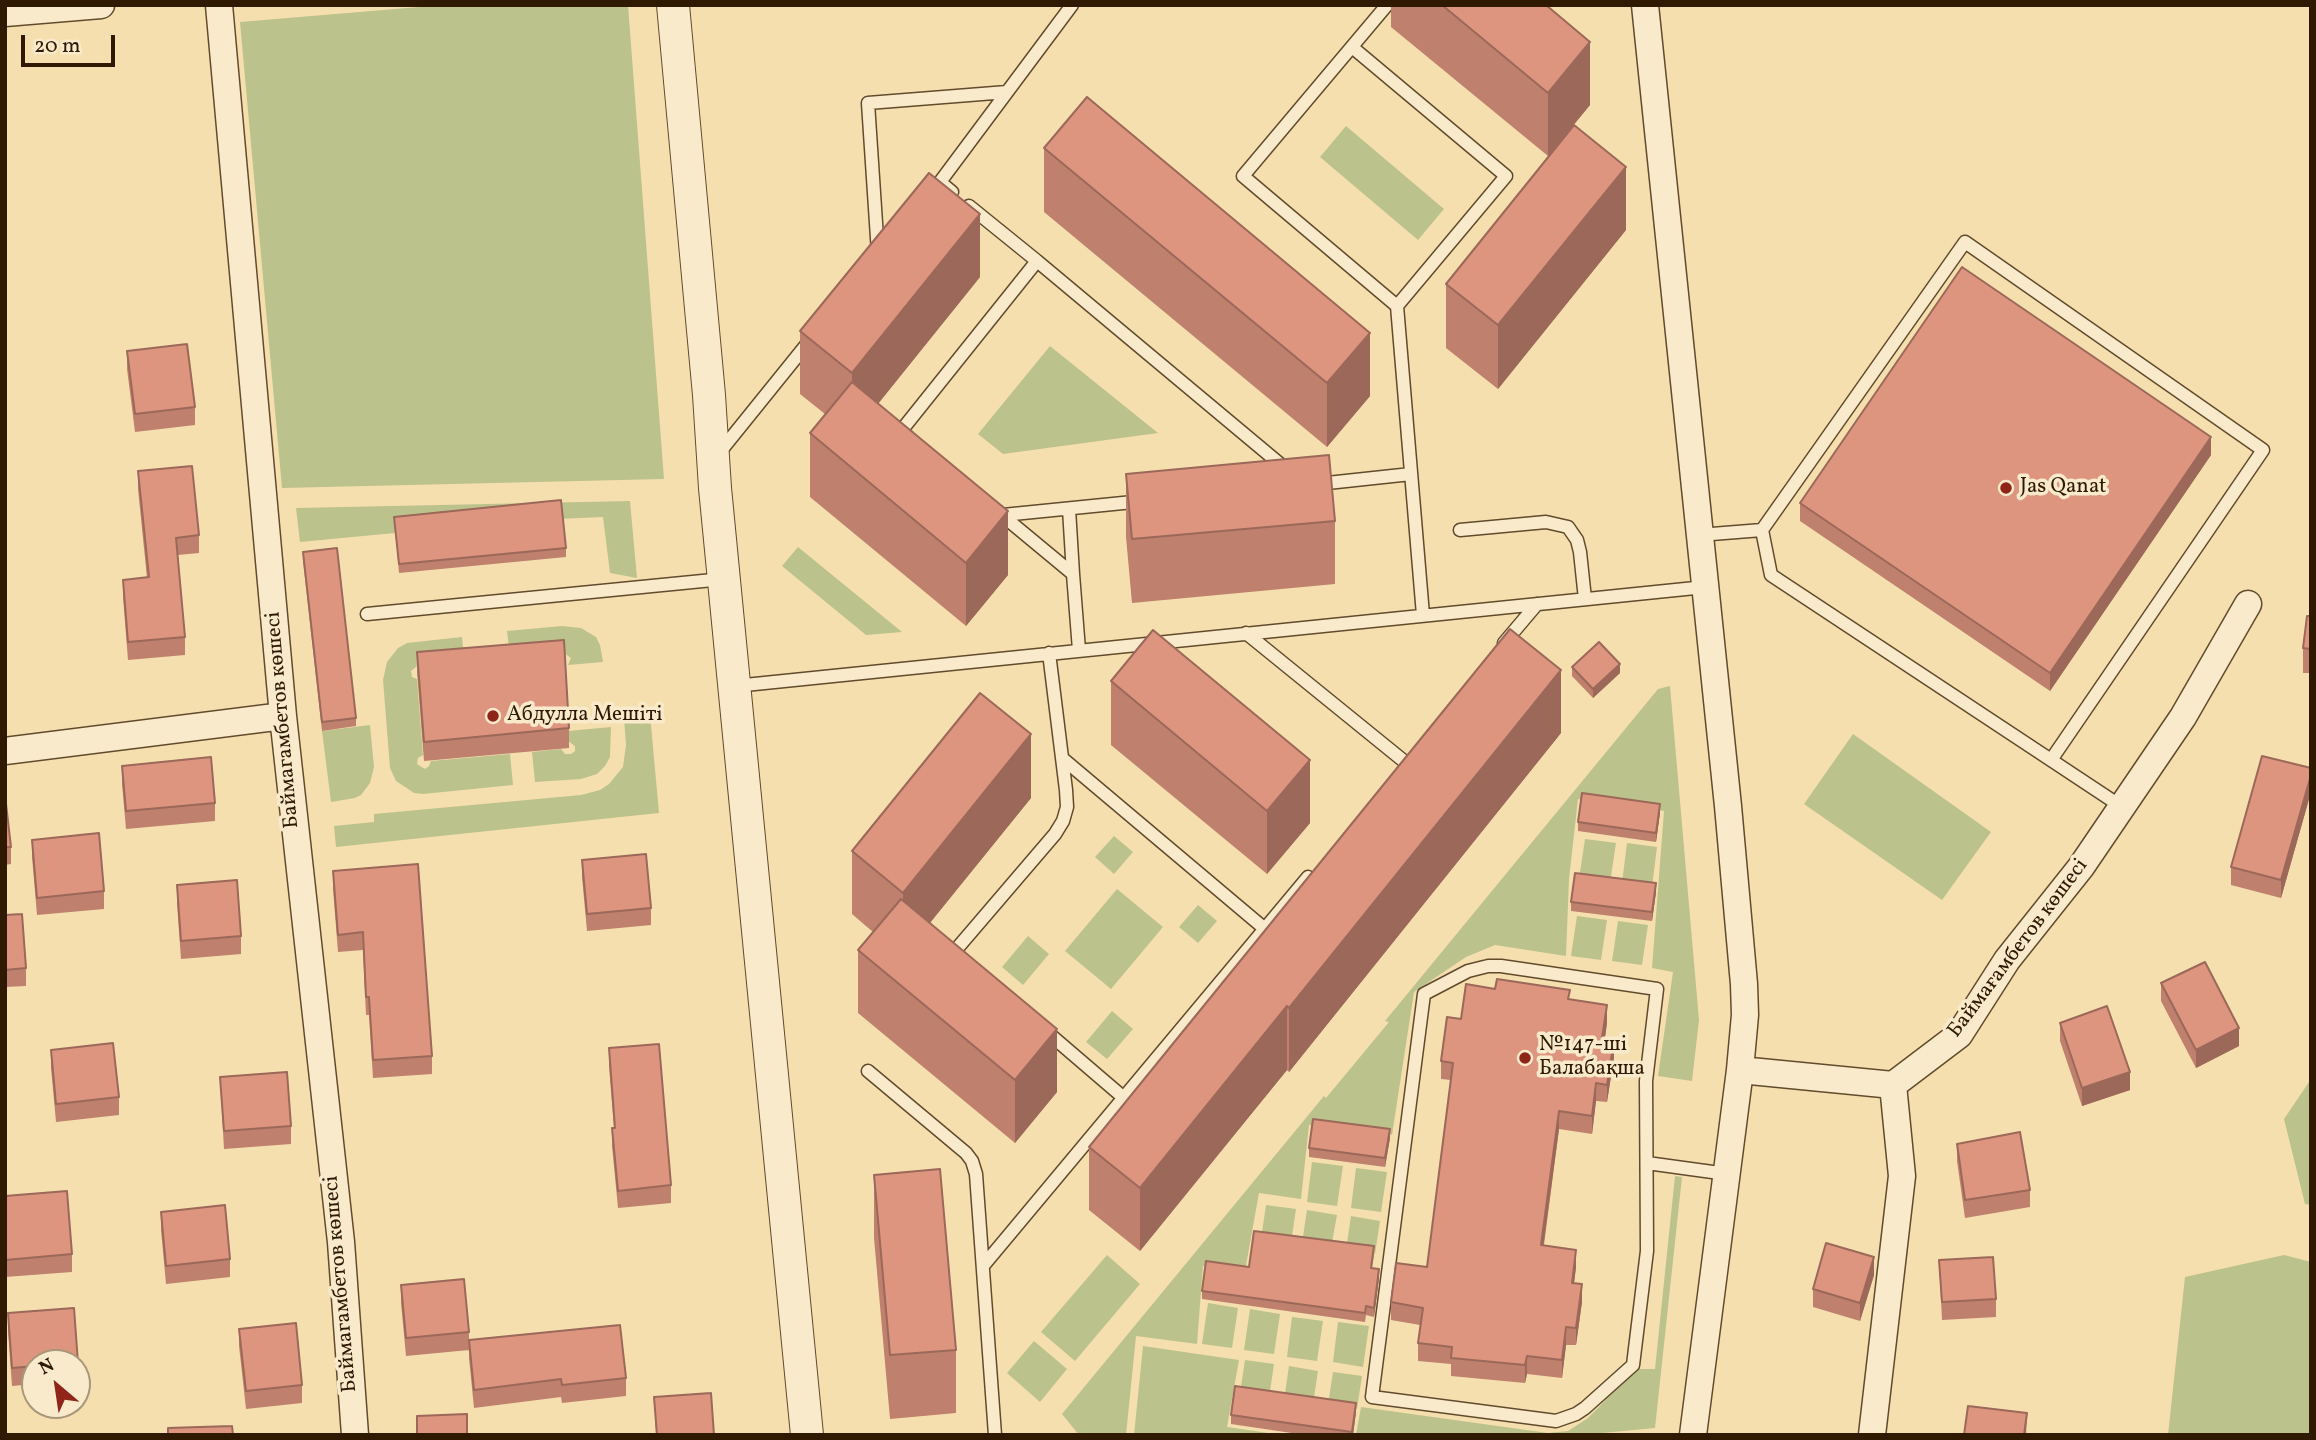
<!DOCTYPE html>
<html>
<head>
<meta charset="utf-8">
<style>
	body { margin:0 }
	#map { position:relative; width:2316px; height:1440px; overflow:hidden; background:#f6dfaf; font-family:Vollkorn,serif }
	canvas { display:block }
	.frame { position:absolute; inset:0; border:7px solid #2f1a01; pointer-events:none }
	.north { position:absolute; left:21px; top:1349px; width:70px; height:70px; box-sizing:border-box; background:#f9eacb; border:2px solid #a8977a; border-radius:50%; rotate:331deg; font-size:19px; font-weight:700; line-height:28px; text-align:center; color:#2f1a01 }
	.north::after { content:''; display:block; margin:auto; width:24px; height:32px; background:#8f2418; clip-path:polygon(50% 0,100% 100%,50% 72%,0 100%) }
	.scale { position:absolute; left:21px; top:35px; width:94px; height:32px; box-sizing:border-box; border:4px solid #2f1a01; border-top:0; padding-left:9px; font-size:21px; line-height:24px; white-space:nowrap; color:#2f1a01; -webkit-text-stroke:5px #f9eacb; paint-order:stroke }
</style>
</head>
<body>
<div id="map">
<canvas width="2316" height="1440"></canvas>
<div class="frame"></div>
<div class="north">N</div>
<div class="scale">20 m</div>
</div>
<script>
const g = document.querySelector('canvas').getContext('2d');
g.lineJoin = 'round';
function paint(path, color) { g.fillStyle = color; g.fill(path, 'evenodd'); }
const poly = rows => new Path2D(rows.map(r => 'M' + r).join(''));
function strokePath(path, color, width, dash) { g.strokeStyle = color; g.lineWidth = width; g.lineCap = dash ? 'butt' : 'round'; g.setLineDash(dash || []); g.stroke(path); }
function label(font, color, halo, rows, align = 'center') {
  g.font = font + ' Vollkorn,serif'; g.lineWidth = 7; g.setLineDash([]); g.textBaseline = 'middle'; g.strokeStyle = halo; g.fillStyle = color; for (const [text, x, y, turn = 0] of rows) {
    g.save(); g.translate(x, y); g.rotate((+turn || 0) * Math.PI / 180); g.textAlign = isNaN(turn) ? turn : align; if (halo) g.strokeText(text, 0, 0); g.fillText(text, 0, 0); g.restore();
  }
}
const green = poly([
	[443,5,628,5,664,479,282,488,240,22],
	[1346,126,1444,209,1418,240,1320,157],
	[1050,346,1158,433,1003,454,978,434],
	[630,501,637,578,610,573,603,517,395,526,395,533,300,542,296,508],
	[798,547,902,632,866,635,782,566],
	[562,626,581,628,596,637,600,645,603,662,568,665,571,658,564,653,511,664,507,631],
	[462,637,465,668,417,666,411,671,412,677,417,679,423,755,418,758,417,764,425,769,429,766,431,761,510,754,513,785,423,794,414,793,396,781,390,768,383,680,387,662,398,648,407,643],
	[1670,686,1699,1020,1692,1081,1658,1076,1673,972,1652,968,1664,811,1578,799,1569,879,1566,956,1495,945,1466,957,1414,992,1392,1135,1309,1125,1301,1199,1259,1193,1245,1271,1203,1266,1197,1344,1136,1336,1126,1435,1079,1435,1062,1414,1324,1096,1326,1098,1389,1022,1385,1021,1658,689],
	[650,714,659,813,336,847,334,826,374,822,374,814,581,795,600,790,609,784,623,767,626,745,624,718],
	[370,725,374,767,370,783,361,795,355,798,331,802,322,731],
	[611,727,610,757,605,766,597,774,581,779,535,782,532,752,561,749,565,754,571,754,575,751,575,746,568,741,568,731],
	[1853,734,1991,832,1942,900,1804,804],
	[1114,836,1133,852,1114,874,1095,857],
	[1585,839,1616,843,1610,883,1579,879],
	[1627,843,1657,847,1652,887,1622,883],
	[1117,889,1163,927,1111,989,1065,951],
	[1198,905,1217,921,1198,943,1179,927],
	[1577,916,1607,920,1601,960,1571,956],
	[1618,921,1648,925,1642,965,1612,961],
	[1028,936,1049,954,1023,985,1002,967],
	[1112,1011,1133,1029,1107,1059,1086,1042],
	[2311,1079,2311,1205,2305,1204,2284,1119],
	[1312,1162,1343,1166,1337,1206,1307,1202],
	[1356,1168,1387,1172,1381,1212,1351,1208],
	[1675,1176,1682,1177,1655,1428,1581,1435,1356,1435,1361,1407,1548,1433,1568,1431,1588,1418,1636,1369,1655,1369],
	[1266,1205,1296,1209,1291,1243,1261,1239],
	[1307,1210,1337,1215,1331,1248,1302,1243],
	[1351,1216,1380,1221,1375,1254,1346,1250],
	[1107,1255,1140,1284,1075,1361,1041,1332],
	[2284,1255,2311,1262,2311,1435,2168,1435,2185,1277],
	[1208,1303,1238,1308,1232,1348,1202,1344],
	[1250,1309,1280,1314,1274,1354,1244,1350],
	[1292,1317,1323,1321,1317,1361,1287,1357],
	[1338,1322,1369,1326,1363,1367,1333,1362],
	[1034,1341,1067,1369,1040,1402,1007,1373],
	[1143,1346,1239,1360,1227,1427,1282,1435,1134,1435],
	[1245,1360,1274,1364,1269,1398,1240,1393],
	[1289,1366,1318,1371,1313,1404,1284,1400],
	[1333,1372,1362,1376,1357,1409,1328,1405]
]);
const service = poly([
	[1387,5,1243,176,1397,306,1423,615],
	[1352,47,1506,176,1397,306],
	[952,192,940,182,1072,5],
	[878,253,868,103,1007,92],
	[1037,261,1286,469],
	[908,437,901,431,1037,261,969,206],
	[719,453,811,339],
	[1318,484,1411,474],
	[1069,509,1073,574],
	[997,511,1073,574,1079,650],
	[1003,515,1143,501],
	[1460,530,1546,522,1568,527,1577,540,1580,552,1585,599],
	[1699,535,1762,530],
	[367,614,723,579],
	[1246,633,1405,762],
	[1504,643,1537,604],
	[735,686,1705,587],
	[1062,758,1265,929],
	[2051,760,2263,450,1965,242,1762,530,1771,575,2051,760,2122,807],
	[961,958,954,952,1055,834,1063,821,1067,807,1066,790,1049,653],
	[1488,966,1501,966,1657,989,1646,1081,1647,1251,1633,1365,1585,1408,1576,1414,1556,1421,1372,1397,1424,994,1468,971,1488,966],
	[1047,1032,1124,1098],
	[868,1071,966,1153,972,1161,976,1174,995,1435],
	[1647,1163,1727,1174],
	[983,1266,1308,877]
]);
const minor = poly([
	[219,5,283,716,341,1242,355,1435],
	[1645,5,1728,806,1744,984,1745,1015,1740,1070,1693,1435],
	[5,13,101,5],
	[5,751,283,716],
	[1740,1070,1893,1085],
	[1872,1435,1902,1176,1893,1085,1959,1035,2007,960,2081,867,2183,717,2248,604]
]);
const tertiary = poly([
	[673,5,709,395,715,488,807,1435]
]);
const wall = poly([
	[1391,5,1546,5,1590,105,1548,156,1391,27],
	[1044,148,1370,396,1327,447,1044,212],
	[1626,230,1498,389,1446,348,1446,284],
	[980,277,878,404,1008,575,966,626,810,497,810,433,825,414,800,394,800,331],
	[127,351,195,407,195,425,135,432,127,369],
	[2211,455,2050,691,1800,521,1800,503],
	[138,471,199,535,199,553,178,555,185,637,185,655,128,660,123,597,123,580,147,578,138,489],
	[1126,474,1335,521,1335,584,1132,603,1126,537],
	[394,517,566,548,566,557,399,573],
	[303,552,356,718,356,726,322,731,303,561],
	[2311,616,2311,673,2303,673,2303,648],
	[417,652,569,728,569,748,424,761,417,672],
	[1572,667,1620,673,1593,698,1572,676],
	[1111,681,1310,823,1267,874,1111,745],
	[1561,733,1289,1072,1287,1070,1140,1251,1089,1210,1089,1147],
	[122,766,215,803,215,821,126,829,122,784],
	[2311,768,2311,792,2281,898,2231,885,2231,867],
	[5,795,11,847,11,864,5,865],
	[1031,798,930,923,1057,1092,1015,1143,858,1013,858,950,873,932,852,914,852,851],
	[1660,813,1656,842,1578,831,1578,822],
	[32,840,104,891,104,909,37,915,32,857],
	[582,860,651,908,651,925,587,931,582,877],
	[333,871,432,1056,432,1074,373,1078,369,1015,366,1015,363,950,338,952,333,889],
	[177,885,241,936,241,954,181,959,177,903],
	[1656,892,1652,921,1571,911,1571,902],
	[5,915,26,968,26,986,5,987],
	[2161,983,2239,1046,2196,1068,2161,1001],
	[1570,999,1607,1023,1605,1039,1614,1057,1607,1102,1596,1101,1592,1134,1559,1129,1544,1245,1576,1267,1574,1283,1582,1302,1576,1345,1566,1345,1562,1378,1527,1374,1525,1383,1451,1376,1451,1364,1418,1361,1418,1343,1420,1325,1391,1320,1391,1302,1427,1267,1451,1080,1441,1079,1441,1061,1461,1019],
	[2060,1023,2130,1090,2082,1106,2060,1041],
	[609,1048,671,1185,671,1203,618,1208,612,1146,612,1128,614,1128,609,1066],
	[51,1050,119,1097,119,1115,56,1122,51,1068],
	[220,1077,291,1126,291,1144,224,1149],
	[1390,1138,1385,1167,1309,1157,1309,1148],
	[1957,1144,2030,1190,2030,1207,1965,1218,1957,1161],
	[874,1175,956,1350,956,1413,890,1419,874,1238],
	[5,1196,72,1254,72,1272,5,1277],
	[161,1212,230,1259,230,1277,166,1284,161,1230],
	[1374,1255,1372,1268,1379,1278,1374,1317,1366,1315,1365,1322,1202,1299,1202,1291,1249,1267],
	[1939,1260,1996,1299,1996,1317,1942,1320],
	[1874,1275,1860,1321,1813,1307,1813,1289],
	[401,1285,469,1332,469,1350,406,1356,401,1303],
	[8,1313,78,1363,78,1381,77,1381,77,1363,35,1363,35,1384,12,1386,8,1331],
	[239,1329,302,1385,302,1403,246,1409,239,1346],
	[469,1340,626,1378,626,1396,562,1403,561,1397,474,1408,469,1358],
	[654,1397,714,1435,656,1435],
	[1356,1412,1353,1435,1305,1435,1231,1424,1231,1415]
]);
const shadedWall = poly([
	[1590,42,1590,105,1548,156,1548,93],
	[1626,167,1626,230,1498,389,1498,325],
	[980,214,980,277,852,436,852,373],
	[1370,333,1370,396,1327,447,1327,383],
	[2211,437,2211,455,2050,691,2050,673],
	[1008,511,1008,575,966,626,966,563],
	[1620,664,1620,673,1593,698,1593,689],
	[1561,670,1561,733,1289,1072,1289,1008],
	[1031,734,1031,798,903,956,903,893],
	[1310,760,1310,823,1267,874,1267,811],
	[2311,775,2311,792,2281,898,2281,880],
	[1660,804,1660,813,1656,842,1656,833],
	[1656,883,1656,892,1652,921,1652,912],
	[1607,1005,1607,1023,1602,1056,1602,1038],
	[1287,1006,1287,1070,1140,1251,1140,1188],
	[2239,1028,2239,1046,2196,1068,2196,1050],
	[1057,1029,1057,1092,1015,1143,1015,1080],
	[1614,1040,1614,1057,1607,1102,1607,1085],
	[2130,1072,2130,1090,2082,1106,2082,1088],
	[1596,1083,1596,1101,1592,1134,1592,1116],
	[1559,1111,1559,1129,1541,1263,1541,1245],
	[1390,1129,1390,1138,1385,1167,1385,1158],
	[1576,1250,1576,1267,1572,1300,1572,1283],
	[1874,1257,1874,1275,1860,1321,1860,1303],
	[1379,1269,1379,1278,1374,1317,1374,1308],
	[1582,1284,1582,1302,1576,1345,1576,1328],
	[1566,1327,1566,1345,1562,1378,1562,1360],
	[1527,1356,1527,1374,1525,1383,1525,1365],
	[1356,1403,1356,1412,1353,1435,1352,1435],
	[2027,1413,2026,1435,2024,1435]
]);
const building = poly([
	[1442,5,1546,5,1590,42,1548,93,1442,5],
	[1087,97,1370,333,1327,383,1044,148,1087,97],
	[1574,125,1626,167,1498,325,1446,284,1574,125],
	[929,173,980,214,852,373,800,331,929,173],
	[1962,267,2211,437,2050,673,1800,503,1962,267],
	[187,344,195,407,135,414,127,351,187,344],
	[852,382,1008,511,966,563,810,433,852,382],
	[1329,455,1335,521,1132,539,1126,474,1329,455],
	[192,466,199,535,176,538,185,637,128,642,123,580,149,577,138,471,192,466],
	[561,500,566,548,399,564,394,517,561,500],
	[337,548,356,718,322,722,303,552,337,548],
	[2307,616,2311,616,2311,649,2303,648,2307,616],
	[1510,629,1561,670,1289,1008,1287,1006,1140,1188,1089,1147,1510,629],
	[1153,630,1310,760,1267,811,1111,681,1153,630],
	[564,640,569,728,424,742,417,652,564,640],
	[1599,642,1620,664,1593,689,1572,667,1599,642],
	[980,693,1031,734,903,893,852,851,980,693],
	[2262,756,2311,768,2311,775,2281,880,2231,867,2262,756],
	[211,757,215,803,126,811,122,766,211,757],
	[1582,793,1660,804,1656,833,1578,822,1582,793],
	[5,795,11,847,5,847,5,795],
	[99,833,104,891,37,898,32,840,99,833],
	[646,854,651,908,587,914,582,860,646,854],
	[418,864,432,1056,373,1060,369,997,366,997,363,932,338,935,333,871,418,864],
	[1575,873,1656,883,1652,912,1571,902,1575,873],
	[237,880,241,936,181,941,177,885,237,880],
	[901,899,1057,1029,1015,1080,858,950,901,899],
	[22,914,26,968,5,970,5,915,22,914],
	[2205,962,2239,1028,2196,1050,2161,983,2205,962],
	[1497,979,1570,990,1568,999,1607,1005,1602,1038,1614,1040,1607,1085,1596,1083,1592,1116,1559,1111,1541,1245,1576,1250,1572,1283,1582,1284,1576,1328,1566,1327,1562,1360,1527,1356,1525,1365,1451,1358,1452,1347,1418,1343,1423,1308,1391,1302,1396,1263,1427,1267,1453,1063,1441,1061,1447,1017,1461,1019,1466,984,1495,989,1497,979],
	[2107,1006,2130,1072,2082,1088,2060,1023,2107,1006],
	[113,1043,119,1097,56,1104,51,1050,113,1043],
	[659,1044,671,1185,618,1191,612,1128,615,1128,609,1048,659,1044],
	[287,1072,291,1126,224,1131,220,1077,287,1072],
	[1313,1119,1390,1129,1385,1158,1309,1148,1313,1119],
	[2020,1132,2030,1190,1965,1200,1957,1144,2020,1132],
	[940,1169,956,1350,890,1355,874,1175,940,1169],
	[67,1191,72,1254,5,1260,5,1196,67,1191],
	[225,1205,230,1259,166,1266,161,1212,225,1205],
	[1254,1231,1374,1246,1371,1268,1379,1269,1374,1308,1366,1306,1365,1313,1202,1291,1206,1261,1249,1267,1254,1231],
	[1826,1243,1874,1257,1860,1303,1813,1289,1826,1243],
	[1993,1257,1996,1299,1942,1302,1939,1260,1993,1257],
	[464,1279,469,1332,406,1338,401,1285,464,1279],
	[74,1308,78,1363,35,1363,35,1366,12,1368,8,1313,74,1308],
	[296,1323,302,1385,246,1391,239,1329,296,1323],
	[620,1325,626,1378,562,1385,561,1379,474,1390,469,1340,620,1325],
	[1235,1386,1356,1403,1352,1432,1231,1415,1235,1386],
	[711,1393,714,1435,657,1435,654,1397,711,1393],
	[1968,1406,2027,1413,2024,1435,1964,1435,1968,1406],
	[467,1414,467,1435,417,1435,417,1416,467,1414],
	[232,1426,233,1435,168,1435,168,1428,232,1426]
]);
const markers = [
	[2006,488,7,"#8f2418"],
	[493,716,7,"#8f2418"],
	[1525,1058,7,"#8f2418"]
];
const poiNames = [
	["Jas Qanat",2020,488],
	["Абдулла Мешіті",507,716],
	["№147-ші",1539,1046],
	["Балабақша",1539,1070]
];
const streetNames = [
	["Баймагамбетов көшесі",284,720,-95],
	["Баймағамбетов көшесі",2019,949,-53],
	["Баймагамбетов көшесі",342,1284,-95]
];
paint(green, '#bcc28b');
strokePath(service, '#614b2c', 15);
strokePath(minor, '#614b2c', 29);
strokePath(tertiary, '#614b2c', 34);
strokePath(service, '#f9eacb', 12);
strokePath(minor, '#f9eacb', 26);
strokePath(tertiary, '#f9eacb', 32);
paint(wall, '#bf806d');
paint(shadedWall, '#9b6859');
paint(building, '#de957f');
strokePath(building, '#9b6859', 2);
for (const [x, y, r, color] of markers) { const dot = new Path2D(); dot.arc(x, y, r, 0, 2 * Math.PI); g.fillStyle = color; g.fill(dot); strokePath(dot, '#f9eacb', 2.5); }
label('21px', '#2f1a01', '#f9eacb', poiNames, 'left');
label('21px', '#2f1a01', '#f9eacb', streetNames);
</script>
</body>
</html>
